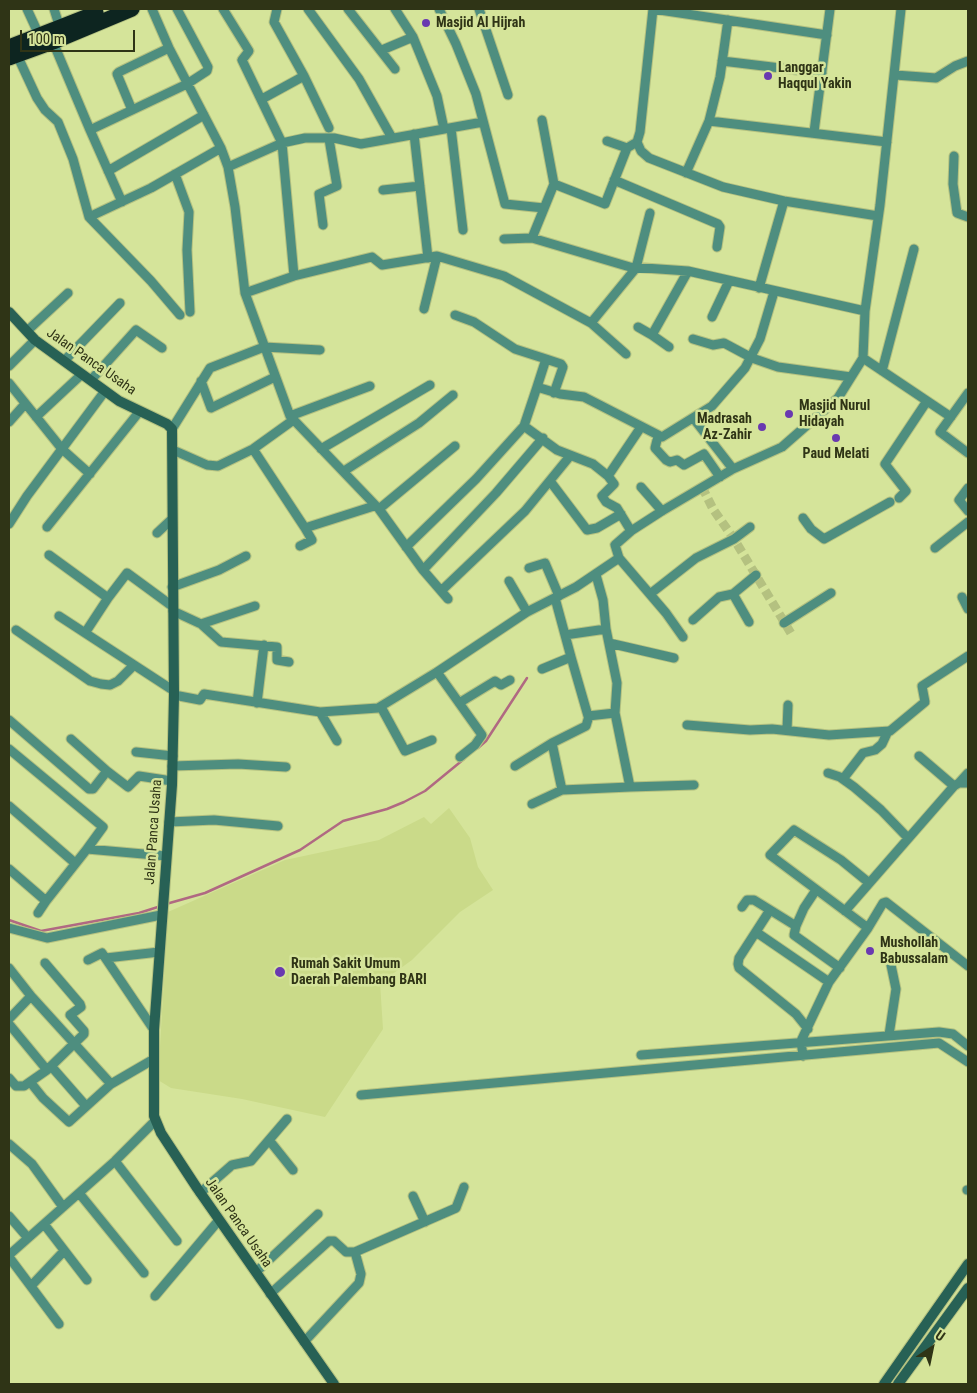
<!DOCTYPE html>
<html>
<head>
<meta charset="utf-8">
<style>
	body { margin:0 }
	#map { position:relative; width:977px; height:1393px; overflow:hidden; background:#d5e49a; font-family:"Roboto Condensed",sans-serif }
	canvas { display:block }
	.frame { position:absolute; inset:0; border:10px solid #2f3416; pointer-events:none }
	.north { position:absolute; left:907px; top:1323px; width:50px; height:50px; -webkit-text-stroke:4px #d5e49a; paint-order:stroke; rotate:34deg; font-size:14px; font-weight:700; line-height:20px; text-align:center; color:#2f3416 }
	.north::after { content:''; display:block; margin:auto; width:18px; height:22px; background:#2f3416; clip-path:polygon(50% 0,100% 100%,50% 72%,0 100%) }
	.scale { position:absolute; left:20px; top:30px; width:115px; height:22px; box-sizing:border-box; border:2px solid #2f3416; border-top:0; padding-left:6px; font-size:15px; line-height:18px; white-space:nowrap; color:#2f3416; -webkit-text-stroke:4px #d5e49a; paint-order:stroke }
</style>
</head>
<body>
<div id="map">
<canvas width="977" height="1393"></canvas>
<div class="frame"></div>
<div class="north">U</div>
<div class="scale">100 m</div>
</div>
<script>
const g = document.querySelector('canvas').getContext('2d');
g.lineJoin = 'round';
function paint(path, color) { g.fillStyle = color; g.fill(path, 'evenodd'); }
const poly = rows => new Path2D(rows.map(r => 'M' + r).join(''));
function strokePath(path, color, width, dash) { g.strokeStyle = color; g.lineWidth = width; g.lineCap = dash ? 'butt' : 'round'; g.setLineDash(dash || []); g.stroke(path); }
function label(font, color, halo, rows, align = 'center') {
  g.font = font + ' "Roboto Condensed",sans-serif'; g.lineWidth = 5; g.setLineDash([]); g.textBaseline = 'middle'; g.strokeStyle = halo; g.fillStyle = color; for (const [text, x, y, turn = 0] of rows) {
    g.save(); g.translate(x, y); g.rotate((+turn || 0) * Math.PI / 180); g.textAlign = isNaN(turn) ? turn : align; if (halo) g.strokeText(text, 0, 0); g.fillText(text, 0, 0); g.restore();
  }
}
const built = poly([
	[449,808,470,838,478,867,493,890,460,912,412,960,380,983,383,1029,325,1117,242,1099,171,1088,158,1080,168,912,285,860,379,840,424,817,431,824]
]);
const stream = poly([
	[478,748,486,741,527,678],
	[166,904,205,893,300,850,343,821,387,809,404,802,425,791,464,759],
	[9,920,41,931,139,913,161,906]
]);
const streetTunnel = poly([
	[702,487,713,509,734,539,792,635]
]);
const street = poly([
	[27,9,39,35],
	[54,9,60,28],
	[152,9,169,48,221,148,228,167,235,207,245,293,290,416,379,509,423,570,448,599],
	[223,9,249,51,242,60,282,143,294,276],
	[277,9,274,22,304,76,329,128],
	[308,9,359,79,392,138],
	[348,9,395,69],
	[395,9,413,37,437,96,444,129],
	[439,9,456,44,476,94,505,204,544,208],
	[479,9,508,95],
	[653,9,827,35],
	[901,9,880,205,865,311,863,358,951,417],
	[53,42,90,130,187,84,207,71,208,67,177,9],
	[382,50,413,37],
	[17,55,37,98,45,110,58,122,73,159,89,217,151,281,180,315],
	[722,61,822,73],
	[895,75,936,78,955,66,968,61],
	[262,99,304,76],
	[132,110,117,74,119,72,169,48],
	[709,121,887,142],
	[451,128,463,230],
	[90,130,122,202],
	[814,132,830,9],
	[414,134,428,258],
	[607,141,627,148],
	[637,142,641,151,649,158,723,187,784,201,878,216],
	[954,156,953,184,957,213,968,217],
	[228,167,282,143,305,138,334,138,361,144,483,122],
	[108,171,204,115],
	[686,173,709,121,720,77,728,20],
	[175,174,189,212,187,250,190,312],
	[614,180,718,224,720,227,717,247],
	[554,184,605,204,627,148,637,142,640,132,653,9],
	[383,190,420,186],
	[89,217,151,188,221,148],
	[323,225,319,194,337,186,329,139],
	[532,238,554,184,542,120],
	[504,239,532,238,630,267,688,271,865,311],
	[759,288,784,201],
	[245,293,294,276,372,257,382,265,437,256,504,276,591,323,636,268,650,213],
	[424,309,437,256],
	[455,315,474,322,515,349,546,359,537,387,560,394,584,397,662,437,712,406,745,368,760,339,774,292],
	[712,317,729,281],
	[591,323,626,354],
	[638,327,652,335,688,271],
	[27,331,68,293],
	[652,335,669,347],
	[693,339,713,345,724,343,752,358,778,367,851,377],
	[546,359,561,364,563,367,554,393],
	[64,361,120,303],
	[9,366,35,340],
	[882,371,914,249],
	[91,380,136,330,162,348],
	[201,381,211,408,275,377],
	[9,383,62,449,90,474],
	[968,393,940,432,968,453],
	[290,416,370,386],
	[36,417,82,374],
	[694,419,733,469],
	[9,422,25,404],
	[524,426,557,450,593,464,608,476,614,484,602,496,606,502,617,508,631,531],
	[172,429,210,368,264,347,320,350],
	[658,436,655,448,666,460,670,462,677,460,684,465,704,454,720,477],
	[253,449,305,528,374,506],
	[321,449,430,385],
	[173,450,207,465,218,466,253,449,292,421],
	[344,471,419,423,453,395],
	[608,476,641,427],
	[550,481,587,530,597,528,621,514],
	[641,487,662,511],
	[968,488,959,500,968,511],
	[899,498,906,491,885,464,927,401],
	[379,509,455,446],
	[803,518,811,529,824,539,890,502],
	[9,524,27,496,105,391],
	[47,527,139,412],
	[157,533,172,519],
	[300,546,312,540,305,528],
	[406,547,476,479,524,426,537,387],
	[935,548,968,522],
	[49,555,108,598,127,573,172,606],
	[529,568,545,563,559,596],
	[423,570,496,493,543,438],
	[509,581,527,612],
	[172,587,219,570,246,556],
	[441,591,525,511,570,456],
	[650,594,696,558,734,539,750,527],
	[733,594,749,622],
	[962,597,968,609],
	[555,598,571,657],
	[173,611,201,624,221,642,277,647,277,660,289,662],
	[59,616,174,691],
	[693,620,719,597,733,594,756,575],
	[784,623,831,593],
	[201,624,255,606],
	[16,630,90,681,101,684,110,685,118,681,134,665],
	[85,633,108,598],
	[565,635,606,629],
	[683,637,666,613,619,558,615,545,631,531,662,511,733,469,782,447,838,398,863,358],
	[609,643,674,658],
	[542,669,571,657,588,716,615,713,617,683,606,629,603,600,596,575],
	[437,672,482,735,475,745,460,757],
	[174,695,200,700,204,694,320,712,378,708,437,672,527,612,576,587,619,558],
	[257,703,264,645],
	[459,703,495,681,501,685,510,680],
	[381,707,405,751,432,740],
	[320,712,337,741],
	[615,713,630,787,694,785],
	[9,720,89,789,93,789,107,771,128,787,139,776,172,781],
	[687,725,750,730,772,729,829,735,890,731,925,702,922,686,968,656],
	[787,730,788,705],
	[71,739,107,771],
	[552,743,586,726,589,716],
	[9,749,103,827,87,849],
	[136,752,173,756],
	[919,756,954,786],
	[172,766,238,764,286,767],
	[515,766,552,743,562,790,630,787],
	[828,773,840,777,854,787,881,810,908,838],
	[843,779,863,753,875,750,882,744,888,731],
	[959,783,968,773],
	[532,804,562,790],
	[9,806,75,863],
	[169,822,214,820,278,826],
	[9,869,46,901,87,849,166,856],
	[868,882,841,860,794,830,770,855,868,928,883,903,886,902,968,966],
	[742,907,747,900,754,900,796,926,794,935,840,968],
	[770,910,739,958,738,964,739,968,796,1014,808,1029],
	[845,911,954,786,959,783,968,783],
	[38,913,46,901],
	[796,926,804,908,816,890],
	[9,928,47,938,161,915],
	[756,932,829,982],
	[106,958,159,952],
	[88,960,102,953,154,1030],
	[9,968,31,996,111,1084],
	[9,1019,31,996],
	[9,1024,47,1070,84,1034,84,1031,70,1015,81,1007,80,1004,45,963],
	[889,1035,896,989,891,965],
	[641,1055,939,1032,953,1034,968,1046],
	[803,1056,801,1041,829,982,868,928],
	[51,1066,86,1106],
	[9,1078,16,1086,24,1086,47,1070],
	[31,1083,43,1098,69,1122,111,1084,154,1059],
	[361,1095,939,1043,968,1062],
	[269,1140,293,1170],
	[9,1144,32,1164,63,1207],
	[115,1161,177,1241],
	[967,1190,968,1190],
	[79,1193,144,1273],
	[200,1193,232,1165,251,1161,287,1119],
	[413,1196,425,1222],
	[9,1216,28,1238],
	[44,1224,87,1280],
	[9,1255,115,1161,155,1121],
	[9,1257,59,1324],
	[256,1272,318,1214],
	[31,1286,64,1251],
	[270,1294,329,1241,334,1241,346,1252,355,1252],
	[155,1296,219,1220],
	[304,1342,359,1283,361,1274,355,1252,456,1208,464,1187]
]);
const secondary = poly([
	[9,312,35,340,119,401,167,424,172,429,174,695,172,785,154,1030,154,1116,161,1133,197,1188,334,1384],
	[884,1384,968,1264],
	[898,1384,968,1288]
]);
const highway = poly([
	[9,47,96,13],
	[9,58,53,42,132,9]
]);
const markers = [
	[426,23,5,"#6939b0"],
	[768,76,5,"#6939b0"],
	[789,414,5,"#6939b0"],
	[762,427,5,"#6939b0"],
	[836,438,5,"#6939b0"],
	[870,951,5,"#6939b0"],
	[280,972,6,"#6939b0"]
];
const poiNames = [
	["Masjid Al Hijrah",436,23],
	["Langgar",778,68],
	["Haqqul Yakin",778,84],
	["Masjid Nurul",799,406],
	["Hidayah",799,422],
	["Madrasah",752,419,"right"],
	["Az-Zahir",752,435,"right"],
	["Paud Melati",836,454,"center"],
	["Mushollah",880,943],
	["Babussalam",880,959],
	["Rumah Sakit Umum",291,964],
	["Daerah Palembang BARI",291,980]
];
const streetNames = [
	["Jalan Panca Usaha",91,362,35],
	["Jalan Panca Usaha",154,832,-86],
	["Jalan Panca Usaha",238,1223,55]
];
paint(built, '#cada89');
strokePath(stream, '#b06982', 2.5);
strokePath(streetTunnel, '#b4c180', 9, [9, 4.5]);
strokePath(street, '#b4c180', 11);
strokePath(secondary, '#b4c180', 12);
strokePath(highway, '#b4c180', 17);
strokePath(street, '#4e8e7f', 9);
strokePath(secondary, '#276155', 10);
strokePath(highway, '#0d2520', 15);
for (const [x, y, r, color] of markers) { const dot = new Path2D(); dot.arc(x, y, r, 0, 2 * Math.PI); g.fillStyle = color; g.fill(dot); strokePath(dot, '#d5e49a', 2); }
label('bold 14px', '#2f3416', '#d5e49a', poiNames, 'left');
label('14px', '#2f3416', '#d5e49a', streetNames);
</script>
</body>
</html>
